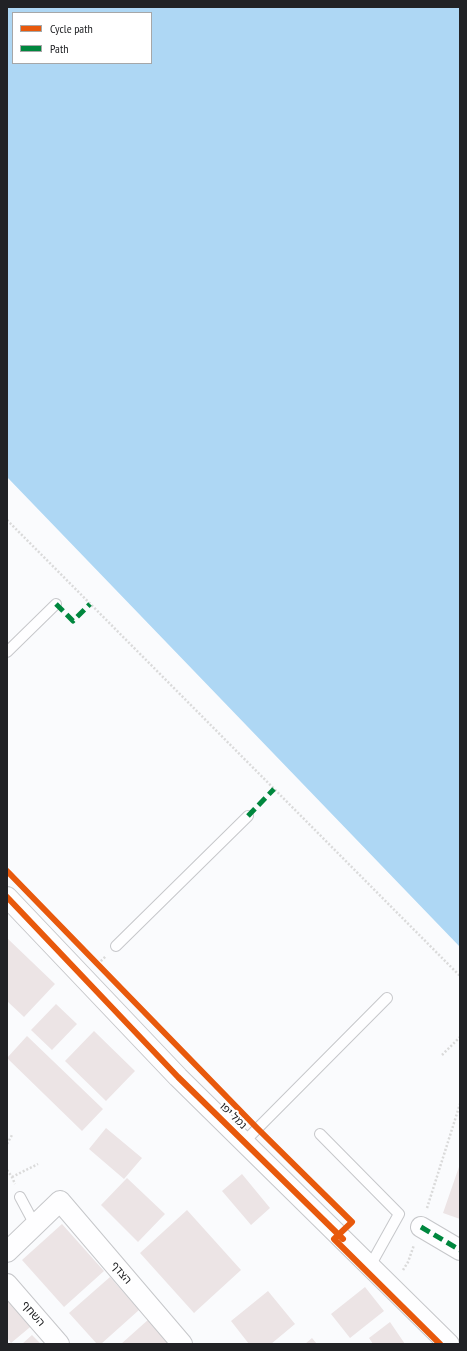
<!DOCTYPE html>
<html>
<head>
<meta charset="utf-8">
<style>
	body { margin:0 }
	#map { position:relative; width:467px; height:1351px; overflow:hidden; background:#fafbfd; font-family:"PT Sans Narrow",sans-serif }
	canvas { display:block }
	.frame { position:absolute; inset:0; border:8px solid #212225; pointer-events:none }
	.legend { position:absolute; left:12px; top:12px; width:140px; height:52px; box-sizing:border-box; background:#fff; border:1px solid #a6a7a8; margin:0; padding:5px 7px; list-style:none; font-size:12px; color:#212225 }
	.legend li { display:flex; align-items:center; gap:8px; height:20px }
	.legend b { width:20px; border:1px solid #a6a7a8 }
</style>
</head>
<body>
<div id="map">
<canvas width="467" height="1351"></canvas>
<div class="frame"></div>
<ul class="legend">
<li><b style="height:5px;background:#e8590c"></b>Cycle path</li>
<li><b style="height:5px;background:#00873e"></b>Path</li>
</ul>
</div>
<script>
const g = document.querySelector('canvas').getContext('2d');
g.lineJoin = 'round';
function paint(path, color) { g.fillStyle = color; g.fill(path, 'evenodd'); }
const poly = rows => new Path2D(rows.map(r => 'M' + r).join(''));
function strokePath(path, color, width, dash) { g.strokeStyle = color; g.lineWidth = width; g.lineCap = dash ? 'butt' : 'round'; g.setLineDash(dash || []); g.stroke(path); }
function label(font, color, halo, rows, align = 'center') {
  g.font = font + ' "PT Sans Narrow","Noto Sans Hebrew",sans-serif'; g.lineWidth = 4; g.setLineDash([]); g.textBaseline = 'middle'; g.strokeStyle = halo; g.fillStyle = color; for (const [text, x, y, turn = 0] of rows) {
    g.save(); g.translate(x, y); g.rotate((+turn || 0) * Math.PI / 180); g.textAlign = isNaN(turn) ? turn : align; if (halo) g.strokeText(text, 0, 0); g.fillText(text, 0, 0); g.restore();
  }
}
const water = poly([
	[7,7,460,7,460,947,7,477],
	[13,13,151,13,151,63,13,63]
]);
const building = poly([
	[7,938,55,984,24,1017,7,1001],
	[56,1004,77,1024,52,1050,31,1030],
	[94,1031,135,1071,106,1101,65,1061],
	[27,1036,103,1109,82,1131,7,1058],
	[106,1128,142,1158,124,1179,89,1149],
	[460,1164,460,1219,443,1213],
	[242,1174,270,1208,251,1225,222,1191],
	[127,1178,165,1214,138,1242,101,1205],
	[187,1210,241,1270,194,1313,140,1253],
	[62,1224,104,1271,64,1307,22,1260],
	[110,1277,139,1310,101,1344,97,1344,69,1313],
	[365,1287,384,1311,350,1338,331,1314],
	[7,1290,35,1323,11,1343,7,1338],
	[268,1291,295,1324,271,1344,249,1344,231,1321],
	[149,1319,169,1344,121,1344],
	[390,1322,405,1344,373,1344,369,1338],
	[32,1335,41,1344,22,1344],
	[312,1338,317,1344,305,1344]
]);
const path = poly([
	[7,520,460,976],
	[98,964,106,956],
	[442,1055,460,1037],
	[7,1144,12,1135],
	[7,1170,12,1177,15,1184],
	[12,1177,38,1164],
	[427,1208,460,1104],
	[403,1270,408,1262,414,1245]
]);
const lane = poly([
	[7,652,56,604],
	[116,946,248,816],
	[320,1134,399,1214,370,1266],
	[244,1142,387,998],
	[20,1197,35,1225]
]);
const street = poly([
	[7,897,178,1077,449,1344],
	[421,1227,460,1250],
	[7,1252,60,1201,182,1344],
	[7,1284,59,1344]
]);
const quiet = poly([
	[56,604,73,621,90,604],
	[248,816,274,789],
	[421,1227,460,1250]
]);
const cycleway = poly([
	[7,871,257,1128,352,1222,334,1239,440,1344],
	[7,897,178,1077,343,1239]
]);
const streetNames = [
	["נמל יפו",233,1116,44],
	["הצדף",121,1273,50],
	["השחף",33,1314,49]
];
paint(water, '#aed7f4');
paint(building, '#ece4e5');
strokePath(lane, '#c6c7ca', 12);
strokePath(street, '#c6c7ca', 22);
strokePath(path, '#dadada', 2.5, [2, 2]);
strokePath(lane, '#fefeff', 10);
strokePath(street, '#fefeff', 20);
strokePath(quiet, '#00873e', 5, [10, 5]);
strokePath(cycleway, '#e8590c', 6);
label('11px', '#212225', '#fff', streetNames);
</script>
</body>
</html>
